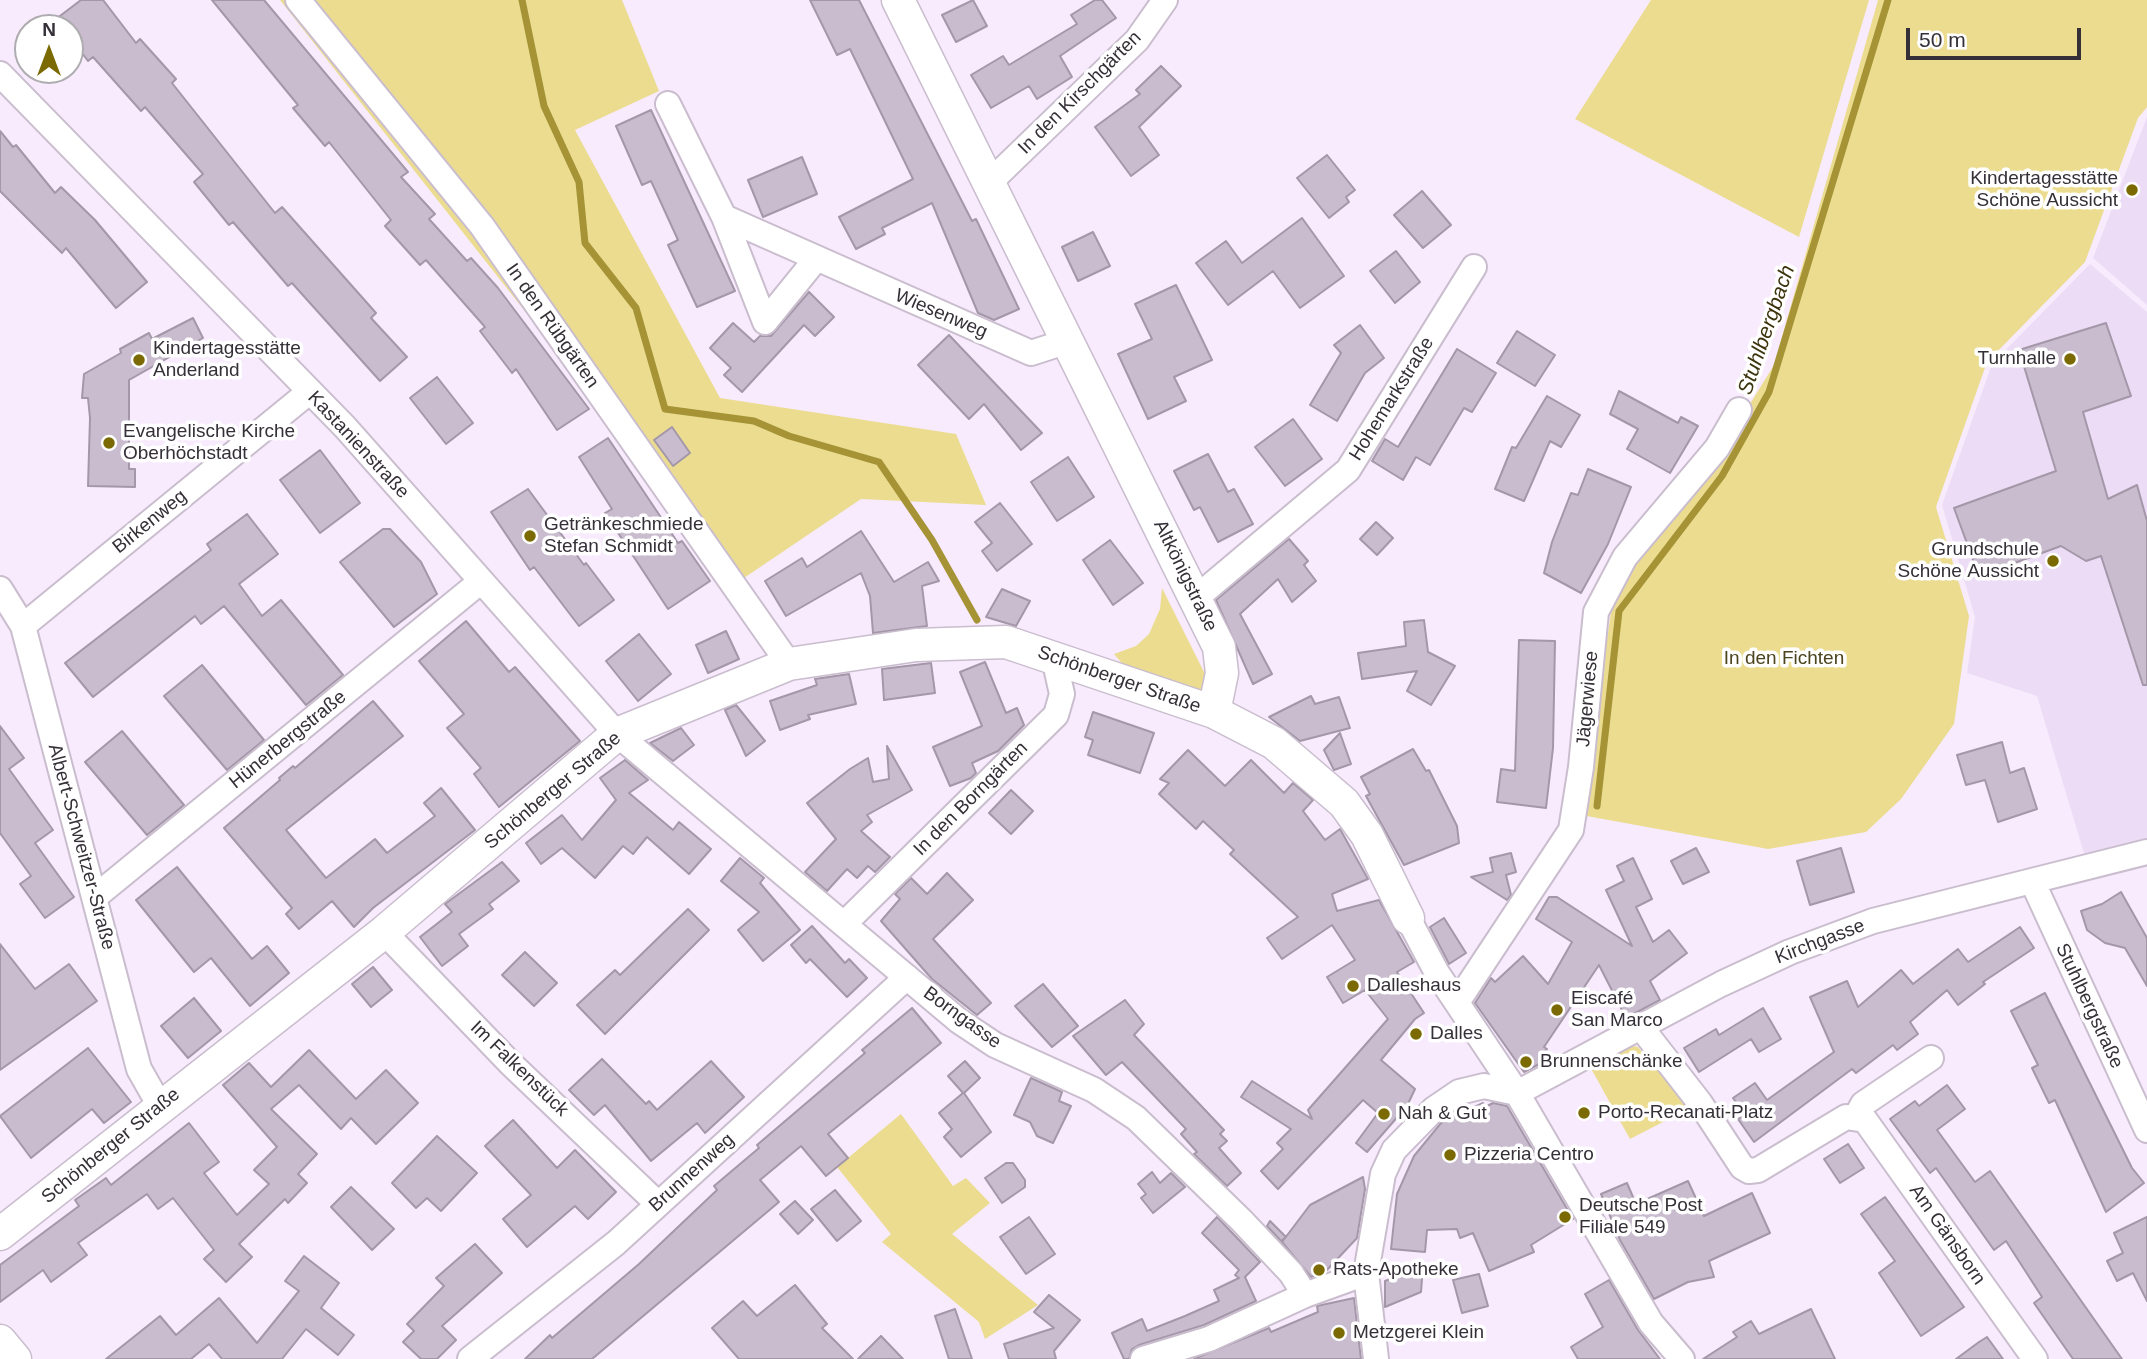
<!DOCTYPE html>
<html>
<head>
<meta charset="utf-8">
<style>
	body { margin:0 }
	#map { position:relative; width:2147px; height:1359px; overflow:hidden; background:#f7ebfd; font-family:Helvetica,sans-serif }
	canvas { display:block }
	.north { position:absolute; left:14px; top:14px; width:70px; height:70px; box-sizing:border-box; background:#fff; border:2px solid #aeacaf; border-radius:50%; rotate:0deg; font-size:19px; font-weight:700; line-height:28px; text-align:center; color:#353037 }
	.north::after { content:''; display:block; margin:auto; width:24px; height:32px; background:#7a6a01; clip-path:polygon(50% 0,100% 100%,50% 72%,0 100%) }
	.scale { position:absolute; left:1906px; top:28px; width:175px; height:32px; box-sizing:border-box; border:4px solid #353037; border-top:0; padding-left:9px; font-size:21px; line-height:24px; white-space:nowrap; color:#353037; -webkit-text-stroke:5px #fff; paint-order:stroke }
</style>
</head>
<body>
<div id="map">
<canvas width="2147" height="1359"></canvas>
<div class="north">N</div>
<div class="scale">50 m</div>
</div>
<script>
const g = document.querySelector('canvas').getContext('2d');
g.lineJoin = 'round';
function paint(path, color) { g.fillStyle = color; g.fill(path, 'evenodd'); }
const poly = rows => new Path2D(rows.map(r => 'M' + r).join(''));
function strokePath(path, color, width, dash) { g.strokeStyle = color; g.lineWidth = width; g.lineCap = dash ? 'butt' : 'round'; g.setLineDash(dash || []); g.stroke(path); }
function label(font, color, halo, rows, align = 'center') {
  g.font = font + ' Helvetica,sans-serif'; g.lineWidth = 7; g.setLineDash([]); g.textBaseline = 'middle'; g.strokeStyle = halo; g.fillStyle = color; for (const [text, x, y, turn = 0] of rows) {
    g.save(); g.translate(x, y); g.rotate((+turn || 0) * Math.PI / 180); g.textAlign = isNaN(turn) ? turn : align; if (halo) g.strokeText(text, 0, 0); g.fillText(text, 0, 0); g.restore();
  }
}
const built = poly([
	[2147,117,2147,305,2093,258],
	[2090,264,2147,312,2147,843,2086,860,2037,696,1967,673,1975,617,1942,505,1992,364]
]);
const green = poly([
	[280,0,622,0,659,91,575,130,720,398,956,434,986,505,861,499,738,582],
	[1651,0,1869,0,1799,237,1575,119],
	[1878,0,2147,0,2147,107,2138,118,2085,262,1987,362,1936,507,1969,616,1954,724,1901,799,1866,832,1768,849,1581,815,1614,592,1722,449,1774,365],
	[1162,588,1209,682,1200,692,1126,668,1114,654,1136,646,1149,634,1160,609],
	[1628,1045,1638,1047,1690,1108,1630,1139,1588,1063],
	[901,1114,953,1186,966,1178,990,1203,952,1234,1038,1305,985,1339,979,1322,882,1242,891,1234,837,1167]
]);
const stream = poly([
	[522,0,544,106,579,182,585,243,636,308,665,409,754,421,789,436,879,462,932,540,977,620],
	[1597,806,1619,611,1722,476,1769,392,1888,0]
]);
const building = poly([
	[81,0,103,0,136,43,140,39,176,79,172,83,275,213,282,207,376,313,371,318,407,357,380,381,292,283,288,286,233,222,229,225,194,182,203,174,145,107,141,111,93,57,88,61,70,37,70,28,63,28,56,19,81,0],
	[212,0,264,0,408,172,401,177,435,214,429,219,467,261,471,258,498,288,589,409,557,430,516,369,512,373,480,331,485,327,426,260,420,265,385,226,391,220,329,142,325,146,293,108,298,105,212,0],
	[810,0,859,0,972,221,976,219,1019,309,994,320,978,313,932,203,882,228,885,234,856,249,839,217,913,179,850,49,837,55,810,0],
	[973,0,987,26,956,42,942,15,973,0],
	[1095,0,1102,0,1116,18,1060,56,1072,77,1037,99,1029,86,991,108,971,75,1003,56,1009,65,1077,24,1071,15,1095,0],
	[1161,66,1181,86,1139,127,1159,155,1131,176,1095,127,1140,94,1136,90,1161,66],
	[651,110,735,291,697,307,668,245,678,240,651,181,642,185,616,126,651,110],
	[0,131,13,147,16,145,55,193,61,187,95,220,147,282,116,308,66,248,62,253,0,191,0,131],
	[1327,155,1355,190,1346,197,1349,202,1329,218,1297,178,1327,155],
	[802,157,817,194,763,217,748,180,802,157],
	[1422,191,1451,225,1423,248,1394,215,1422,191],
	[1302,218,1344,276,1300,308,1273,271,1228,305,1196,263,1226,241,1242,263,1302,218],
	[1093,232,1110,266,1078,281,1062,247,1093,232],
	[1396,251,1420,282,1395,303,1370,271,1396,251],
	[1176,285,1212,360,1174,377,1186,401,1148,419,1118,354,1152,339,1135,304,1176,285],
	[809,292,834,317,815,336,804,325,742,392,724,375,731,368,710,348,733,323,754,342,760,336,771,336,809,292],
	[193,318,203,338,129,380,129,469,135,469,135,487,88,486,90,418,88,398,82,398,84,374,121,353,120,349,149,333,152,339,193,318],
	[2106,323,2131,396,2083,412,2108,499,2137,485,2147,521,2147,685,2143,685,2101,556,2086,561,2061,546,1979,576,1954,508,2056,471,2019,350,2106,323],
	[1360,325,1384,358,1365,373,1337,421,1310,405,1341,353,1334,345,1360,325],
	[1517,331,1555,355,1535,386,1497,363,1517,331],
	[949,335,1042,433,1021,450,984,404,969,419,918,365,949,335],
	[1457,349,1496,373,1472,412,1464,408,1430,465,1416,457,1403,480,1372,461,1385,439,1398,447,1457,349],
	[437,377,473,423,446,444,410,398,437,377],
	[1619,391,1678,423,1681,417,1698,426,1670,473,1627,449,1638,429,1610,414,1619,391],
	[1547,396,1580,415,1561,447,1550,441,1524,501,1495,489,1512,447,1516,448,1547,396],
	[1293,419,1322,459,1285,486,1255,447,1293,419],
	[672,427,690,453,673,466,654,440,672,427],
	[608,438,678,543,682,541,710,581,668,609,605,513,612,509,579,457,608,438],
	[320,450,360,503,320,533,280,480,320,450],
	[1208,454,1228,492,1234,489,1253,524,1218,542,1200,507,1194,510,1174,471,1208,454],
	[1068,457,1094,497,1057,521,1031,482,1068,457],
	[1588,469,1631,487,1608,544,1581,593,1544,573,1552,542,1571,493,1578,495,1588,469],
	[528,489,584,565,586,563,614,600,579,626,534,567,530,570,491,512,528,489],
	[1000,503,1032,544,997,571,982,551,992,543,975,522,1000,503],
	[247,514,278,554,239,584,262,616,281,600,343,675,306,705,224,606,201,624,195,616,93,697,65,663,211,550,207,544,247,514],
	[1376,522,1393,538,1377,555,1360,539,1376,522],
	[383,529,390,529,421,562,437,594,394,627,340,562,383,529],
	[861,531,894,582,928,562,939,581,922,586,927,626,873,633,870,596,861,573,786,616,765,581,802,558,807,567,861,531],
	[1289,539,1308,561,1304,565,1316,581,1292,602,1278,579,1240,614,1272,674,1253,684,1216,600,1289,539],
	[1110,540,1143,583,1113,605,1083,560,1110,540],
	[1002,589,1030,601,1016,626,986,617,1002,589],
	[1424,620,1428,652,1455,666,1431,705,1407,691,1417,671,1362,679,1358,653,1406,646,1404,622,1424,620],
	[466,621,509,672,515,667,580,741,499,807,474,774,481,768,447,728,464,714,419,661,466,621],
	[726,631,739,659,708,673,696,645,726,631],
	[639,634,671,674,638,701,606,661,639,634],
	[1519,640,1555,641,1553,748,1546,808,1497,802,1501,769,1515,771,1519,640],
	[985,662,1006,713,1017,708,1024,725,998,751,972,763,976,773,971,778,950,786,933,747,982,726,960,672,985,662],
	[931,663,935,693,884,700,882,669,931,663],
	[202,665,264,740,227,770,164,696,202,665],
	[849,674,856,704,808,715,810,719,780,730,770,701,817,685,815,679,849,674],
	[1311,696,1315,704,1339,697,1350,728,1300,741,1269,717,1311,696],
	[373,701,403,736,286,830,326,878,375,839,387,853,435,816,424,803,441,788,475,830,373,908,354,927,332,901,299,929,286,914,292,908,224,828,280,780,279,778,293,766,295,768,373,701],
	[736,705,765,741,746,756,725,710,736,705],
	[1093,712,1154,733,1140,773,1088,755,1093,740,1085,737,1093,712],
	[0,726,24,758,9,769,53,830,35,843,74,897,45,918,20,884,31,876,0,833,0,726],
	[681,728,694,745,673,761,650,743,681,728],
	[122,731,184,805,147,835,85,762,122,731],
	[1340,733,1351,764,1334,770,1324,750,1340,733],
	[2002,742,2010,773,2024,768,2037,809,1998,822,1985,780,1966,785,1957,755,2002,742],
	[887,746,912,790,867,815,872,822,861,831,890,857,875,872,868,866,857,878,847,869,827,891,805,872,836,839,807,803,850,769,868,758,873,782,889,779,887,746],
	[1413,749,1426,771,1429,770,1457,826,1459,843,1404,865,1366,796,1370,794,1361,777,1413,749],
	[1188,750,1225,786,1251,760,1284,793,1293,783,1313,800,1303,811,1325,840,1340,829,1368,879,1332,894,1337,911,1379,900,1414,962,1397,972,1424,1013,1415,1019,1381,1060,1415,1089,1407,1106,1367,1152,1356,1143,1378,1113,1363,1100,1278,1189,1261,1171,1283,1149,1277,1143,1291,1129,1241,1097,1252,1081,1312,1119,1308,1110,1388,1019,1365,990,1343,1003,1327,977,1355,960,1332,925,1282,959,1267,938,1298,917,1230,854,1234,850,1203,821,1196,829,1159,794,1169,783,1160,779,1188,750],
	[625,760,648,780,629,793,673,830,679,822,711,849,689,874,647,837,633,854,623,846,595,878,562,848,541,864,526,843,562,815,582,840,616,800,600,778,625,760],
	[1011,790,1033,811,1011,834,989,813,1011,790],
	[1696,848,1709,872,1683,884,1671,861,1696,848],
	[1841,848,1854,892,1810,905,1797,861,1841,848],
	[1511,853,1516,872,1506,875,1511,895,1507,900,1471,877,1493,872,1490,858,1511,853],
	[740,858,764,878,760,883,800,930,763,961,738,930,759,912,721,881,740,858],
	[1633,858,1652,899,1636,907,1653,942,1669,930,1687,953,1650,981,1660,1000,1626,1018,1599,965,1544,1047,1547,1049,1542,1055,1547,1060,1524,1072,1475,1003,1491,978,1495,982,1523,956,1548,984,1572,942,1536,919,1549,897,1557,897,1632,946,1606,890,1624,881,1617,866,1633,858],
	[502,862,519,881,489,904,493,909,459,934,468,946,442,966,420,937,452,912,445,904,502,862],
	[177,867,252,959,267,946,289,973,250,1006,211,958,194,972,136,900,177,867],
	[947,873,973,900,933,939,991,1003,977,1015,932,979,881,921,900,899,895,894,911,878,927,894,947,873],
	[2121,892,2147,938,2147,986,2125,948,2105,943,2087,930,2081,911,2102,904,2121,892],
	[688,909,709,930,605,1034,577,1005,615,970,620,975,688,909],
	[1444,918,1466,953,1449,964,1430,927,1444,918],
	[812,926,845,963,849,959,867,978,847,997,810,959,806,963,791,945,812,926],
	[2020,927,2034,948,1983,982,1985,984,1958,1005,1947,990,1910,1022,1918,1034,1897,1050,1893,1045,1856,1073,1852,1069,1754,1142,1738,1119,1745,1115,1733,1098,1755,1083,1767,1100,1834,1052,1810,997,1847,981,1858,1007,1901,970,1913,984,1958,949,1968,962,2020,927],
	[0,944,35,989,69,964,97,1001,0,1070,0,944],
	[525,952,557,983,534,1006,502,975,525,952],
	[373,967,392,990,371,1007,352,984,373,967],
	[1043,984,1078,1026,1052,1047,1015,1006,1043,984],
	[2045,993,2132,1168,2144,1183,2106,1212,2055,1100,2049,1103,2032,1068,2038,1065,2011,1011,2045,993],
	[194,998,221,1031,188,1058,161,1026,194,998],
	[1125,1000,1144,1024,1134,1035,1224,1130,1220,1134,1227,1141,1219,1148,1241,1173,1227,1186,1194,1154,1197,1152,1181,1134,1186,1129,1122,1062,1106,1075,1073,1036,1125,1000],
	[912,1008,941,1043,828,1134,848,1158,826,1176,801,1146,760,1180,779,1202,592,1359,525,1359,550,1335,552,1338,639,1264,717,1190,714,1186,759,1148,757,1145,865,1053,862,1050,912,1008],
	[1763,1008,1781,1039,1759,1052,1751,1039,1699,1072,1684,1048,1716,1029,1719,1035,1763,1008],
	[88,1048,131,1102,104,1123,92,1109,31,1158,0,1116,88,1048],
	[309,1050,356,1099,386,1070,418,1103,376,1144,351,1118,341,1129,299,1085,271,1109,317,1154,298,1174,307,1183,288,1203,285,1199,239,1244,252,1257,226,1282,204,1259,214,1250,173,1198,158,1209,147,1194,78,1243,87,1255,51,1282,43,1270,0,1302,0,1265,79,1206,75,1200,106,1178,111,1185,189,1123,219,1162,204,1173,237,1215,269,1184,254,1170,277,1147,223,1085,249,1063,271,1087,309,1050],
	[602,1059,646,1104,649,1101,657,1110,711,1061,744,1097,705,1133,697,1123,651,1161,605,1105,594,1115,569,1090,602,1059],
	[965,1061,980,1078,964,1093,991,1132,961,1157,944,1137,952,1129,939,1113,963,1093,948,1076,965,1061],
	[1031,1078,1062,1092,1059,1101,1071,1106,1053,1143,1037,1136,1030,1122,1014,1115,1031,1078],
	[1947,1085,1965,1109,1937,1130,1975,1182,1990,1171,2122,1359,2073,1359,2034,1303,2042,1297,2006,1241,1994,1250,1936,1168,1930,1173,1890,1119,1915,1101,1919,1106,1947,1085],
	[1483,1103,1485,1107,1493,1103,1507,1106,1573,1219,1531,1245,1534,1252,1489,1271,1473,1233,1460,1238,1457,1229,1427,1230,1425,1252,1391,1249,1397,1194,1414,1156,1441,1123,1483,1103],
	[513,1120,557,1168,575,1150,616,1192,588,1219,575,1206,527,1247,503,1219,531,1195,485,1146,513,1120],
	[437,1136,477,1173,441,1211,427,1198,416,1208,392,1183,437,1136],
	[1848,1144,1864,1168,1840,1183,1824,1159,1848,1144],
	[1006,1163,1013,1163,1025,1180,1025,1187,1002,1203,985,1178,1006,1163],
	[1152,1172,1160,1183,1171,1173,1185,1187,1153,1213,1141,1198,1146,1194,1138,1184,1152,1172],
	[1363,1177,1365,1189,1357,1238,1326,1271,1311,1277,1282,1242,1310,1205,1363,1177],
	[1688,1181,1704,1216,1752,1193,1770,1233,1709,1261,1714,1277,1688,1282,1654,1299,1620,1240,1601,1194,1627,1183,1636,1204,1688,1181],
	[351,1187,394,1229,372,1250,331,1207,351,1187],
	[835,1190,861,1221,837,1241,811,1209,835,1190],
	[1885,1197,1964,1307,1921,1336,1879,1273,1895,1261,1861,1214,1885,1197],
	[795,1201,813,1220,798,1234,780,1214,795,1201],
	[1029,1217,1055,1254,1026,1274,1000,1237,1029,1217],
	[1217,1217,1260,1262,1245,1277,1256,1301,1204,1325,1139,1345,1132,1349,1129,1359,1124,1359,1112,1333,1142,1319,1147,1331,1185,1316,1219,1301,1214,1290,1239,1278,1235,1275,1239,1270,1202,1233,1217,1217],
	[2147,1217,2147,1301,2133,1273,2117,1281,2107,1261,2123,1253,2114,1233,2147,1217],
	[1270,1221,1286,1237,1281,1241,1267,1226,1270,1221],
	[475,1244,502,1273,442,1326,456,1340,437,1359,421,1359,403,1342,414,1331,407,1324,444,1286,436,1278,475,1244],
	[304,1256,339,1283,321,1308,354,1335,338,1355,306,1329,282,1359,222,1359,209,1344,191,1359,106,1359,160,1316,176,1335,219,1298,257,1343,299,1291,285,1281,304,1256],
	[1423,1266,1421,1292,1385,1307,1385,1281,1423,1266],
	[1479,1274,1488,1306,1462,1313,1453,1280,1479,1274],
	[1609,1280,1638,1330,1660,1359,1578,1359,1571,1347,1603,1327,1585,1294,1609,1280],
	[795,1285,827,1324,822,1328,853,1359,739,1359,712,1328,743,1301,757,1316,795,1285],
	[1049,1295,1080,1320,1054,1351,1056,1359,1009,1359,1004,1344,1054,1328,1034,1312,1049,1295],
	[1354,1298,1361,1359,1194,1359,1269,1328,1271,1332,1318,1312,1317,1306,1354,1298],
	[955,1309,972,1359,949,1359,935,1316,955,1309],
	[1811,1309,1835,1359,1703,1359,1737,1337,1733,1332,1751,1321,1759,1334,1811,1309],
	[881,1336,903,1359,858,1359,881,1336],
	[1987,1337,2003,1359,1956,1359,1979,1342,1987,1337]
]);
const minor = poly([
	[298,0,482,226,789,664],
	[0,74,345,427,617,734,959,1021,995,1045,1094,1090,1136,1118,1242,1221,1291,1273,1305,1295],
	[668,104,724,217,1031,353,1068,341],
	[990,182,1137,40,1165,0],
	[724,217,765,322,816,259],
	[0,589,23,626,139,1069,160,1106],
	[1196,598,1348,470,1474,267],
	[23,626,309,392],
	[2033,883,2147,1130],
	[95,897,480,582],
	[1408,918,1437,973,1517,1093,1651,1323,1682,1359],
	[844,924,1056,715,1062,694,1054,658],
	[384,932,510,1063,658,1204],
	[1458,1001,1571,830,1581,767,1596,612,1625,557,1717,448,1739,410],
	[1640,1026,1700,1103,1742,1167,1749,1171,1758,1170,1846,1117,1865,1120,2035,1359],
	[1517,1093,1721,984,1790,952,1873,921,2147,852],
	[1856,1117,1863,1104,1931,1058],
	[470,1359,616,1243,907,977],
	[1143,1359,1209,1339,1305,1295,1366,1273],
	[1376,1359,1366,1273,1383,1174,1394,1150,1434,1109,1459,1092,1484,1086,1517,1093]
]);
const tertiary = poly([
	[898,0,1219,647,1222,673,1214,712],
	[0,1234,384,932,617,734,789,664,916,645,1006,642,1214,712,1274,743,1344,803,1367,835,1408,918],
	[0,1341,15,1359]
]);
const markers = [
	[2132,190,7,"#7a6a01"],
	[2070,359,7,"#7a6a01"],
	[139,360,7,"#7a6a01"],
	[109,443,7,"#7a6a01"],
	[530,536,7,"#7a6a01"],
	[2053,561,7,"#7a6a01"],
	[1353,986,7,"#7a6a01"],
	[1557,1010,7,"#7a6a01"],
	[1416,1034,7,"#7a6a01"],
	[1526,1062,7,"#7a6a01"],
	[1584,1113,7,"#7a6a01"],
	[1384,1114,7,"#7a6a01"],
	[1450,1155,7,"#7a6a01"],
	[1565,1217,7,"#7a6a01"],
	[1319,1270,7,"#7a6a01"],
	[1339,1333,7,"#7a6a01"]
];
const streetNames = [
	["In den Kirschgärten",1080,93,-45],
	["Wiesenweg",941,314,23],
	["In den Rübgärten",552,326,55],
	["Hohemarkstraße",1392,399,-58],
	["Kastanienstraße",358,445,47],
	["Birkenweg",150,522,-39],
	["Altkönigstraße",1185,576,64],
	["Schönberger Straße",1119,680,19],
	["Jägerwiese",1588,699,-85],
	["Hünerbergstraße",288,740,-39],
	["Schönberger Straße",553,791,-40],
	["In den Borngärten",971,799,-45],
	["Albert-Schweitzer-Straße",81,847,75],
	["Kirchgasse",1820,942,-21],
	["Stuhlbergstraße",2089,1006,65],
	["Borngasse",962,1018,36],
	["Im Falkenstück",519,1069,44],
	["Schönberger Straße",111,1146,-39],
	["Brunnenweg",692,1173,-42],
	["Am Gänsborn",1947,1235,55]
];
const poiNames = [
	["Kindertagesstätte",2118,179,"right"],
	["Schöne Aussicht",2118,201,"right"],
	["Kindertagesstätte",153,349],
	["Anderland",153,371],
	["Turnhalle",2056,359,"right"],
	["Evangelische Kirche",123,432],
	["Oberhöchstadt",123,454],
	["Getränkeschmiede",544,525],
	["Stefan Schmidt",544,547],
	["Grundschule",2039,550,"right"],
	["Schöne Aussicht",2039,572,"right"],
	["Dalleshaus",1367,986],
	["Eiscafé",1571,999],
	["San Marco",1571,1021],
	["Dalles",1430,1034],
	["Brunnenschänke",1540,1062],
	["Porto-Recanati-Platz",1598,1113],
	["Nah & Gut",1398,1114],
	["Pizzeria Centro",1464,1155],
	["Deutsche Post",1579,1206],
	["Filiale 549",1579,1228],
	["Rats-Apotheke",1333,1270],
	["Metzgerei Klein",1353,1333]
];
const parkNames = [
	["In den Fichten",1784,659]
];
const waterNames = [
	["Stuhlbergbach",1767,330,-71]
];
paint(built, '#eddcf5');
paint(green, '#ebdc90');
strokePath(stream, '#a59336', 7);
paint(building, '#c8bcce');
strokePath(building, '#a397a8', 2);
strokePath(minor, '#c9bdce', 28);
strokePath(tertiary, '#c9bdce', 35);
strokePath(minor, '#fff', 24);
strokePath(tertiary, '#fff', 32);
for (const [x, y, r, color] of markers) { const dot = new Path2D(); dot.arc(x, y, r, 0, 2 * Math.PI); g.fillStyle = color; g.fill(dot); strokePath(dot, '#fff', 2.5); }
label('19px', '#353037', '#fff', streetNames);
label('19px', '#353037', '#fff', poiNames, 'left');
label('19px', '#4c441e', '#fff', parkNames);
label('italic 21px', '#3c340c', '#fff', waterNames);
</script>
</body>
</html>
